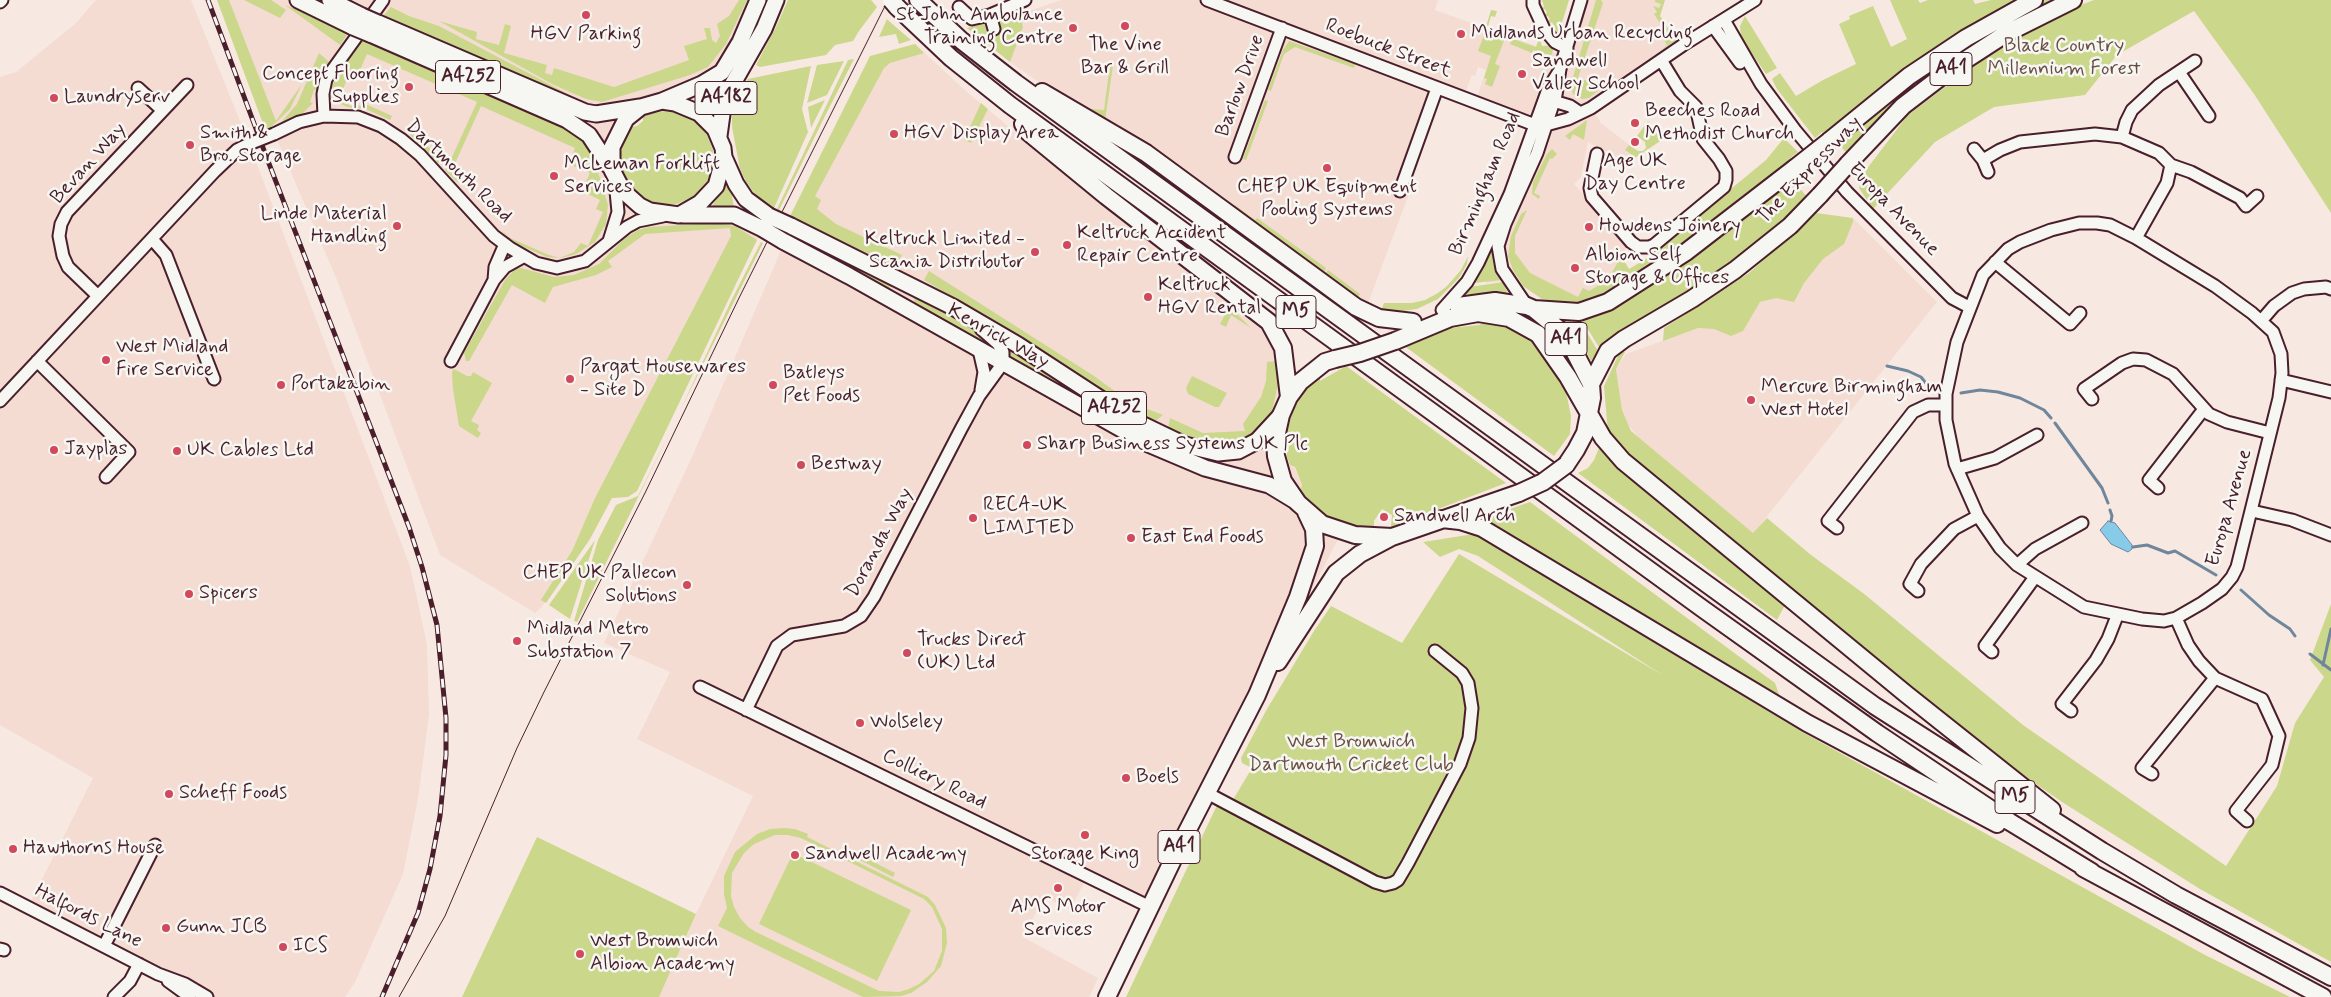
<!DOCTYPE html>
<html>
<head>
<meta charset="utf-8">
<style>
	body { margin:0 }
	canvas { display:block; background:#f7e9e1 }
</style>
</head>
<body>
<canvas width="2331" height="997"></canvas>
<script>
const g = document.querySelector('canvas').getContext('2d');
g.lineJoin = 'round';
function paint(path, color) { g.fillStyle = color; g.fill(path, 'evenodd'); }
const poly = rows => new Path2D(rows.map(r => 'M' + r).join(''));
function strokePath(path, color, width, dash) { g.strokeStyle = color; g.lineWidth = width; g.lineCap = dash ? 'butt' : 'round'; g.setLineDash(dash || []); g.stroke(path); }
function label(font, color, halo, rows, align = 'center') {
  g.font = font + ' Mynerve,sans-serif'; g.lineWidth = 5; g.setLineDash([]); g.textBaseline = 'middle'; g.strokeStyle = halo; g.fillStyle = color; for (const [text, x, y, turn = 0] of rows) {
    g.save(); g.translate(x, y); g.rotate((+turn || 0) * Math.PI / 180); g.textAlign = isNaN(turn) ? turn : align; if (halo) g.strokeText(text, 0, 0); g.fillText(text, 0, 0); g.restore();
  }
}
const built = poly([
	[96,0,191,0,247,138,410,566,427,645,429,715,418,799,403,874,355,982,345,997,197,997,28,907,93,778,0,725,0,77,16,72,75,24],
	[229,0,767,0,742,59,699,113,689,108,641,107,610,159,640,206,720,214,763,229,757,240,747,234,709,278,595,498,572,551,542,607,535,613,440,555,337,280,272,128,275,124],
	[1061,0,1438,0,1435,10,1564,56,1581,0,1665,0,1660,16,1681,47,1591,108,1601,123,1641,154,1627,163,1588,142,1581,177,1574,184,1616,228,1627,246,1622,257,1629,269,1585,296,1570,298,1535,280,1527,270,1502,281,1486,283,1491,247,1541,125,1475,103,1486,70,1478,67,1475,76,1472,75,1463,98,1437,88,1400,191,1409,194,1367,306,1014,65,967,28,985,24,989,28,998,29,1000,21],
	[915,44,967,92,1115,215,1250,315,1264,328,1273,345,1289,397,1297,401,1288,421,1286,434,1287,457,1290,465,1294,467,1302,485,1345,526,1255,699,1150,907,1088,876,1070,909,1044,897,1023,937,1098,978,1089,997,659,997,696,914,753,796,637,739,670,672,604,643,692,457,794,220,802,209,809,207,882,63],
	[1853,218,1937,302,1753,534,1638,437,1629,426,1622,410,1616,369,1626,354,1698,328,1853,222]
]);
const green = poly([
	[217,0,229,0,276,121,302,84,290,109,271,127,265,129],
	[244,0,271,0,286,10,280,18],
	[739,0,747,0,726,44,708,67,690,75,602,102,586,99,552,84,439,21,477,32,476,39,499,45,505,24,511,26,504,53,547,65,545,73,552,75,554,68,614,87,689,60,684,46,707,39,704,28,710,28,712,40,716,43,720,36,717,24,729,16],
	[788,0,871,0,877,7,859,31,853,41,835,45,826,55,760,67,756,65,777,25],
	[1542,0,1569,0,1557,39,1548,30,1554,26,1552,22,1546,26,1544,23,1550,19,1548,16,1542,18,1541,16,1547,13,1545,9,1539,12,1538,9,1544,7],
	[1596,0,1601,0,1603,3,1578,78,1604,86,1589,98,1582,99,1573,94,1571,84],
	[1655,0,1665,0,1660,16,1676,40,1660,51,1667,45,1663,38,1668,35,1654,14,1657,12,1653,6,1659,8,1661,4,1655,2],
	[1890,0,1918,0,1920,3,1928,0,1973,0,1975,4,1991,0,2024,0,1826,137,1822,132,1815,138,1777,89,1772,79,1780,73,1796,96,1823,80,1856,64,1839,24,1850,19,1849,16,1873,6,1891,47,1907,39],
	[2045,0,2062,0,2013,24,1848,154,1836,142,1931,69],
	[2094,0,2331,0,2331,213,2254,94,2194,11,2117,55,2085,95,1994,107,1935,142,1873,209,1859,188,1861,182,1866,170,1907,116,1983,58,2073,8],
	[285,5,321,19,349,32,340,45],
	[391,7,409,16,439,26,587,104,605,105,589,108,382,18],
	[1491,10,1497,11,1495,17,1491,16,1487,30,1536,47,1541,33,1546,37,1540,39,1542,46,1555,45,1551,56,1533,50,1532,53,1510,44,1511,40,1505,38,1495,64,1500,66,1492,87,1485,84,1487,79,1484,78,1491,56,1478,51,1486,30,1472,24,1486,27],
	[1019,14,1023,27,1010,62,967,28,985,24,989,28,998,29,1000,21],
	[1745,16,1777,68,1766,74,1741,37,1740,26],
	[887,19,890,22,911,40,899,44,896,34,879,37],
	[364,39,568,126,590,144,587,147,594,159,608,205,606,224,595,242,576,254,561,258,547,257,519,245,506,236,501,230,510,238,549,255,560,258,574,252,581,243,588,246,603,212,596,209,600,200,582,191,590,173,569,164,575,148,481,106,452,170,460,180,457,182,445,170,448,166,477,102,367,54,357,77,349,74,343,89,342,101,351,106,368,105,392,116,390,120,366,109,347,107,339,103,332,90,334,81],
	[1289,41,1355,64,1354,68,1295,47,1284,54,1271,91,1268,90,1283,50],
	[915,44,924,53,890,63,884,68,815,196,821,200,817,209,836,224,902,255,894,266,790,216,870,56],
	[319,53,329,62,321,78,318,90,314,90,310,102,313,103,301,115,279,125,297,104],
	[854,59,824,118,779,210,777,209,848,60],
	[844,61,827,95,807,103,817,65],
	[1110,64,1113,65,1105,121,1090,112,1092,109,1104,110],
	[811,66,802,109,808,132,774,208,756,195,746,182,740,169,732,127,732,114,735,103,748,79],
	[729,72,731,74,715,110,694,96,708,90],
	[825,100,811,128,808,107],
	[1265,100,1268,101,1246,160,1243,159],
	[981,103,988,109,971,143,964,140],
	[664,111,682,113,697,123,707,135,713,150,712,169,706,185,696,195,677,204,659,204,649,201,634,191,625,180,620,161,622,143,631,127,637,126,643,121,643,117,650,114],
	[1587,120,1584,140,1573,134,1570,140,1565,136],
	[1648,121,1662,140,1627,163,1618,159,1620,157,1626,161,1631,154,1625,150,1629,145,1638,151,1643,151,1646,148,1645,142,1637,136],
	[410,129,441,159,438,163,407,132],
	[1784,138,1798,152,1789,159,1793,163,1652,268,1591,304,1568,304,1542,299,1523,286,1513,270,1508,256,1511,236,1521,214,1527,210,1515,236,1515,253,1530,273,1578,297,1583,288,1589,291,1608,280,1621,256,1629,269,1646,259,1766,160],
	[1552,149,1557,154,1552,159,1550,158,1534,193,1540,196,1539,199,1532,194,1533,182,1547,154],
	[1791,178,1808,198,1779,227,1692,292,1663,305,1621,330,1600,349,1581,318],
	[728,182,732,188,731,190,734,208,710,209],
	[1235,205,1255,220,1257,218,1326,268,1324,273,1234,207],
	[1816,213,1853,218,1853,222,1844,244,1823,259,1804,283,1794,302,1776,298,1760,302,1743,331,1731,336,1714,329,1698,328,1663,341,1664,328,1749,273],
	[716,223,735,226,757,240,637,491,628,497,612,498,590,539,546,603,541,600,572,551,595,498,731,236,730,228,645,234,608,261,612,267,596,275,553,287,545,303,512,285,469,361,466,361,464,353,505,280,515,269,521,268,554,277,574,275,599,264,624,239,638,230,649,227],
	[789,231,893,285,889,288,884,287,857,274,786,236],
	[761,242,763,243,679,413,732,299],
	[1491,247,1495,267,1501,280,1474,283],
	[1468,256,1467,264,1459,278,1438,299,1417,309,1395,312,1381,311,1384,303,1412,303,1425,300,1438,293,1447,286,1461,270],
	[1328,270,1360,294,1358,298,1325,274],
	[929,271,1094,376,1131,403,1163,415,1154,422,1122,405,1052,356,924,280],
	[1503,282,1508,294,1465,294,1470,287],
	[915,296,931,301,975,330,991,345,992,349,917,305,914,301],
	[1227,311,1237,314,1251,328,1231,315,1226,327,1220,324],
	[1562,318,1578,318,1598,351,1591,361,1578,336],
	[1490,320,1503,323,1535,341,1551,362,1566,392,1571,416,1570,434,1554,456,1403,345,1442,325,1450,328,1479,325],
	[1010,348,1087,397,1084,403,1009,359],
	[1620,352,1625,352,1616,369,1622,410,1631,431,1753,533,1767,518,1811,555,1863,593,2023,725,2226,866,2277,786,2295,723,2324,677,2310,660,2331,604,2331,962,2200,889,2062,802,1996,756,1930,706,1620,451,1608,433,1604,386],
	[1278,361,1278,384,1272,412,1247,441,1231,445,1214,445,1168,429,1170,418,1203,433,1245,431,1243,424,1261,397,1266,381,1267,362],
	[1346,366,1506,483,1391,527,1392,515,1382,509,1374,521,1374,529,1357,528,1323,515,1311,505,1301,490,1302,485,1295,467,1290,465,1287,457,1286,434,1293,410,1310,383,1320,376,1320,381],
	[454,369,467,376,471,376,473,372,492,383,471,421,479,425,477,430,481,433,478,438,459,426,453,389,452,372],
	[1192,376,1227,393,1219,407,1215,407,1188,394,1186,388],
	[674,424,577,622,574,621,598,540,616,505,638,496],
	[1599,448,1785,605,1777,620,1578,473,1588,468,1594,460],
	[1530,502,1775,683,1780,697,1773,697,1654,625,1484,518],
	[1474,534,1804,733,2205,955,2290,997,1126,997,1219,801,1231,803,1252,768,1242,763,1241,758,1267,709,1314,631,1331,606,1402,643,1459,554,1664,676,1478,556,1459,549,1440,557,1423,542],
	[595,540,586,568,570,619,549,605],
	[784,828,795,829,808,834,807,837,918,892,928,897,935,905,946,928,947,943,941,966,927,982,911,993,901,996,863,997,718,926,727,908,724,894,724,876,735,852,757,834,770,829],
	[775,835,788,835,801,838,924,899,932,907,942,929,942,951,934,971,919,984,909,989,899,992,879,991,756,932,748,927,740,918,734,907,731,896,732,873,744,853,754,844],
	[537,837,696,914,659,997,462,997],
	[793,853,911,910,877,981,759,924],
	[858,854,895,873,893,877,856,858]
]);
const water = poly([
	[2108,521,2115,523,2132,545,2132,549,2128,552,2111,544,2100,530,2108,521]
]);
const stream = poly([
	[1887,366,1908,371,1921,377,1929,387,1936,390],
	[1961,393,1980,390,1998,392,2020,398,2044,410,2051,418],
	[2055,423,2102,488,2108,503],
	[2110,510,2112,516,2111,521],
	[2133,547,2147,545,2168,553,2175,551,2216,575],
	[2241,590,2269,615,2290,629,2295,636],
	[2310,654,2331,670],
	[2323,665,2331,629]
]);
const minor = poly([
	[1207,0,1535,125,1541,124,1543,119,1550,113],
	[1533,0,1533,5,1544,29,1555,42,1567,48],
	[0,2,2,0],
	[959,7,972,19,990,15,1025,0],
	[990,15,994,29],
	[1724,20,1761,84,1795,130,1847,192,1952,298,1969,307],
	[1713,26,1740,63],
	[2179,72,2209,116],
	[138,88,162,110],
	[1550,100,1570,106,1579,112],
	[324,116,323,94,326,79,383,0],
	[1546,125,1568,119,1591,108,1683,45,1755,0],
	[274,134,299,122,324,116,358,117,381,126,401,139,420,155,494,236,510,248,536,263,557,268,585,261,627,227,638,221,663,216],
	[1974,149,1983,160,1988,172],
	[1597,154,1590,188,1592,197,1631,242,1638,247,1649,247,1654,245,1724,187,1726,180,1726,171,1719,159,1703,139,1696,107,1680,91,1661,60],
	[1235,157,1282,28],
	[1983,160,2000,150,2020,142,2095,134,2122,137],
	[2171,165,2191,172,2240,198,2246,206,2257,196],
	[1400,191,1437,88],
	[2079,223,2097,223,2110,225,2136,238,2215,286,2252,313,2273,332,2281,354,2282,373,2279,398,2237,567,2232,577,2222,589,2202,603,2176,618,2164,621,2142,619,2084,607,2017,565,2000,548,1978,516,1955,464,1946,420,1946,394,1957,342,1983,275,2008,249,2020,242,2051,230,2079,223],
	[2136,238,2167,183,2171,165,2159,153,2122,137,2126,122,2132,110,2159,85,2195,61],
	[152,239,166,255,214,379],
	[609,241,618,212,615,181],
	[1995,262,2070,324,2080,313],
	[494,280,495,267,505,244],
	[98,296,68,267,63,256,59,236,61,224,67,212,187,85],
	[1527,306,1502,269,1498,246,1505,224,1537,153,1556,95,1560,69,1581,0],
	[1442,310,1467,282,1478,263,1510,194,1548,89,1558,73],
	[2261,321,2274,306,2292,293,2304,289,2326,287,2331,289],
	[979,350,984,372,981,390],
	[37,361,129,452,106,477],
	[451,361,494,280,505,267,523,257],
	[2281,380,2331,392],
	[2092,399,2084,389,2122,363,2133,359,2146,360,2173,374,2209,414,2227,422,2270,433],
	[0,401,215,171,237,150,249,144],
	[1957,469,1995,458,2037,435],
	[2158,488,2149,480,2204,409],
	[2252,511,2292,520,2331,535],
	[1837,528,1828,521,1913,412,1928,405,1944,405],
	[2017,565,2035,549,2082,523],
	[1918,591,1910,584,1921,564,1954,529,1978,516],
	[2176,618,2188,645,2199,661,2215,678,2262,699,2279,736,2272,765,2236,811,2247,821],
	[1992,652,1985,646,2035,577],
	[700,687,1150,907],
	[746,710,777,646,792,635,844,626,861,616,874,597,961,429,979,396,1003,363,1003,352,998,344,981,329],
	[2071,711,2062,704,2096,660,2108,639,2117,616],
	[2152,774,2142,768,2215,678],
	[1207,793,1375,882,1385,885,1393,883,1398,880,1408,863,1460,764,1469,738,1472,708,1468,683,1462,673,1435,651],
	[0,893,158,974,185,984,207,997],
	[104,946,155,845],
	[0,949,4,950],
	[168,981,190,997],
	[114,997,130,981,139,964]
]);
const major = poly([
	[298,0,353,27],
	[330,0,362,16],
	[378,23,585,112,596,114,640,107],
	[370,34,567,120,589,135,610,167],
	[662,101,675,103,699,113,715,129,723,148,724,157,716,186,700,203,679,215,650,211,640,206,623,191,612,170,612,147,626,119,641,107,662,101],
	[662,101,702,84,722,72,740,42,758,0],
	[719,136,723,107,727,94,764,29,776,0],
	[724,157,736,184,746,199,769,216],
	[683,215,734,215,763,229],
	[791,226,953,307,1018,345,1133,420,1185,445,1218,453,1238,451,1257,441,1281,415],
	[783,241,849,276,1146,443,1205,468,1269,485,1297,502]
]);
const highway = poly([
	[918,0,962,41,1016,83,1875,706,2102,851,2176,895,2331,977],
	[897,7,951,58,1010,105,1703,609,1877,733,2010,822,2092,872],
	[1042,92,1146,153,1356,307,1379,318,1413,322],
	[1023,124,1028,132,1106,196,1269,322,1283,348,1289,397],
	[1829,141,1909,76,1966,38,2034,0],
	[1848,164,1903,106,1950,70,2007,33,2073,0],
	[1458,306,1495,301,1527,306,1534,309,1561,331,1571,345,1591,384,1592,398,1585,433,1576,450,1566,465],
	[1534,309,1579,312,1608,302,1686,252,1796,167],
	[1395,341,1450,318,1478,313,1509,318,1538,334,1568,377,1603,438,1623,461,1906,694,2052,810],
	[1335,359,1325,362,1300,382,1289,397,1281,415,1275,442,1276,456,1283,481,1298,503,1322,524,1355,535,1392,537,1519,493],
	[1591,384,1608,351,1624,339,1692,299,1735,270,1790,226,1820,195],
	[1442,519,1460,521,1482,528,1807,723,1997,824],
	[1278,662,1336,573,1360,554,1392,537],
	[2083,868,2323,997],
	[1107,997,1179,847,1257,695,1298,597,1315,546,1314,529,1306,512]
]);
const tram = poly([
	[399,997,445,916,517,748,544,692,645,493,739,298,888,0]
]);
const rail = poly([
	[208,0,268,161,409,527,422,567,437,625,446,718,446,755,440,816,430,869,418,913,382,997]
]);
const minorBridge = poly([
	[249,144,274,134]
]);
const majorBridge = poly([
	[362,16,378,23],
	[353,27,370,34],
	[769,216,791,226],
	[763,229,783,241]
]);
const highwayBridge = poly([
	[891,0,897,7],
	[1796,167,1829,141],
	[1820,195,1848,164],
	[1335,359,1360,353,1395,341],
	[1519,493,1543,482,1566,465]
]);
const markers = [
	[586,15,5,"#d1495b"],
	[1125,26,5,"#d1495b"],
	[1073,28,5,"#d1495b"],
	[1461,34,5,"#d1495b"],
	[1522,74,5,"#d1495b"],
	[409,87,5,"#d1495b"],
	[54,98,5,"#d1495b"],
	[1635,123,5,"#d1495b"],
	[894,134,5,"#d1495b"],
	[1635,142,5,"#d1495b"],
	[190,145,5,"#d1495b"],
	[1327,168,5,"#d1495b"],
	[554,176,5,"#d1495b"],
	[397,226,5,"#d1495b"],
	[1589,227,5,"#d1495b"],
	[1067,245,5,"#d1495b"],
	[1035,252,5,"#d1495b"],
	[1575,268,5,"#d1495b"],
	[1148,297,5,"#d1495b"],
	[106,360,5,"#d1495b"],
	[570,379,5,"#d1495b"],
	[281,385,5,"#d1495b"],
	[773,385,5,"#d1495b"],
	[1751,400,5,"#d1495b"],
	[1027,445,5,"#d1495b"],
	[54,450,5,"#d1495b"],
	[177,451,5,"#d1495b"],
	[801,465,5,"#d1495b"],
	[1384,517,5,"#d1495b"],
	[973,518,5,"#d1495b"],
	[1131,538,5,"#d1495b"],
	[687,585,5,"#d1495b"],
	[189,594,5,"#d1495b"],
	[517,641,5,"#d1495b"],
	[907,653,5,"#d1495b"],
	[860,723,5,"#d1495b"],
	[1126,778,5,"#d1495b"],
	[169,794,5,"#d1495b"],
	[1085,835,5,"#d1495b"],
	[13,849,5,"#d1495b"],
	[795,855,5,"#d1495b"],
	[1058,888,5,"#d1495b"],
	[166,928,5,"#d1495b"],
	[283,947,5,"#d1495b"],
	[580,954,5,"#d1495b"]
];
const shields = [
	[1951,69,42],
	[468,77,65],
	[726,98,62],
	[1296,312,40],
	[1566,339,42],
	[1114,408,65],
	[2015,797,40],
	[1179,847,42]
];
const shieldNames = [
	["A41",1951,69],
	["A4252",468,77],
	["A4182",726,98],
	["M5",1296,312],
	["A41",1566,339],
	["A4252",1114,408],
	["M5",2015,797],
	["A41",1179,847]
];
const poiNames = [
	["St John Ambulance",1063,16,"right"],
	["Training Centre",1063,39,"right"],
	["Midlands Urban Recycling",1471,34],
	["HGV Parking",586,35,"center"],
	["The Vine",1125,46,"center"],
	["Bar & Grill",1125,69,"center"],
	["Sandwell",1532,62],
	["Valley School",1532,85],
	["Concept Flooring",399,75,"right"],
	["Supplies",399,98,"right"],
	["Laundryserv",64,98],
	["Beeches Road",1645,112],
	["Methodist Church",1645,135],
	["Smith &",200,134],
	["Bro. Storage",200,157],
	["HGV Display Area",904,134],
	["Age UK",1635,162,"center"],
	["Day Centre",1635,185,"center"],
	["McLeman Forklift",564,165],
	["Services",564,188],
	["CHEP UK Equipment",1327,188,"center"],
	["Pooling Systems",1327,211,"center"],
	["Linde Material",387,215,"right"],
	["Handling",387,238,"right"],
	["Howdens Joinery",1599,227],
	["Keltruck Accident",1077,234],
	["Repair Centre",1077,257],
	["Keltruck Limited -",1025,240,"right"],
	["Scania Distributor",1025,263,"right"],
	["Albion Self",1585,256],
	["Storage & Offices",1585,279],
	["Keltruck",1158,286],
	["HGV Rental",1158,309],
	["West Midland",116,348],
	["Fire Service",116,371],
	["Pargat Housewares",580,368],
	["- Site D",580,391],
	["Batleys",783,374],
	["Pet Foods",783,397],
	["Portakabin",291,385],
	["Mercure Birmingham",1761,388],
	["West Hotel",1761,411],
	["Sharp Business Systems UK Plc",1037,445],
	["Jayplas",64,450],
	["UK Cables Ltd",187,451],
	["Bestway",811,465],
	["RECA-UK",983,506],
	["LIMITED",983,529],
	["Sandwell Arch",1394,517],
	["East End Foods",1141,538],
	["CHEP UK Pallecon",677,574,"right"],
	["Solutions",677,597,"right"],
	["Spicers",199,594],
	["Midland Metro",527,630],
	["Substation 7",527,653],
	["Trucks Direct",917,641],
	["(UK) Ltd",917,664],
	["Wolseley",870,723],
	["Boels",1136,778],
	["Scheff Foods",179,794],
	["Hawthorns House",23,849],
	["Sandwell Academy",805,855],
	["Storage King",1085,855,"center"],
	["AMS Motor",1058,908,"center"],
	["Services",1058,931,"center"],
	["Gunn JCB",176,928],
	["West Bromwich",590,942],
	["Albion Academy",590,965],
	["ICS",293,947]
];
const parkNames = [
	["Black Country",2064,47],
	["Millennium Forest",2064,70],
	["West Bromwich",1351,743],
	["Dartmouth Cricket Club",1351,766]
];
const streetNames = [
	["Roebuck Street",1388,49,21],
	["Barlow Drive",1241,86,-70],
	["Bevan Way",89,164,-48],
	["The Expressway",1810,171,-46],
	["Dartmouth Road",458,172,44],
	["Birmingham Road",1486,184,-67],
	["Europa Avenue",1893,210,46],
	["Kenrick Way",998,337,29],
	["Europa Avenue",2230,508,-74],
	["Doranda Way",880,543,-62],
	["Colliery Road",934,780,26],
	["Halfords Lane",88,917,27]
];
paint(built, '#f4dcd2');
paint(green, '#cbd78b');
paint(water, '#87cbe8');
strokePath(water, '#6f869c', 1);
strokePath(stream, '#6f869c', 3);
strokePath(minor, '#4a1f2b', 15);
strokePath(major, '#4a1f2b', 19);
strokePath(highway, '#4a1f2b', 20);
strokePath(minor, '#f6f6f2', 11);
strokePath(major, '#f6f6f2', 15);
strokePath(highway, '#f6f6f2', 16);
strokePath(tram, '#4a1f2b', 1);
strokePath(rail, '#4a1f2b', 5);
strokePath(rail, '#f6f6f2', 3, [9]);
strokePath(minorBridge, '#4a1f2b', 15, []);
strokePath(majorBridge, '#4a1f2b', 19, []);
strokePath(highwayBridge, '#4a1f2b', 20, []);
strokePath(minorBridge, '#f6f6f2', 11);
strokePath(majorBridge, '#f6f6f2', 15);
strokePath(highwayBridge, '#f6f6f2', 16);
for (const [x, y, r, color] of markers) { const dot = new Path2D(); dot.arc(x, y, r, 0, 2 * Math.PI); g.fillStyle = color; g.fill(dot); strokePath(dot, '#f6f6f2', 2); }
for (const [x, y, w] of shields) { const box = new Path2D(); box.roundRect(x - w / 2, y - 16.5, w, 33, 4); g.fillStyle = '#f6f6f2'; g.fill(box); strokePath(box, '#4a1f2b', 1); }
label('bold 19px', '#4a1f2b', null, shieldNames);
label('20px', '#4a1f2b', '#f6f6f2', poiNames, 'left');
label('20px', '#6a4d43', '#f6f6f2', parkNames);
label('20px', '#4a1f2b', '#f6f6f2', streetNames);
</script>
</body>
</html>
